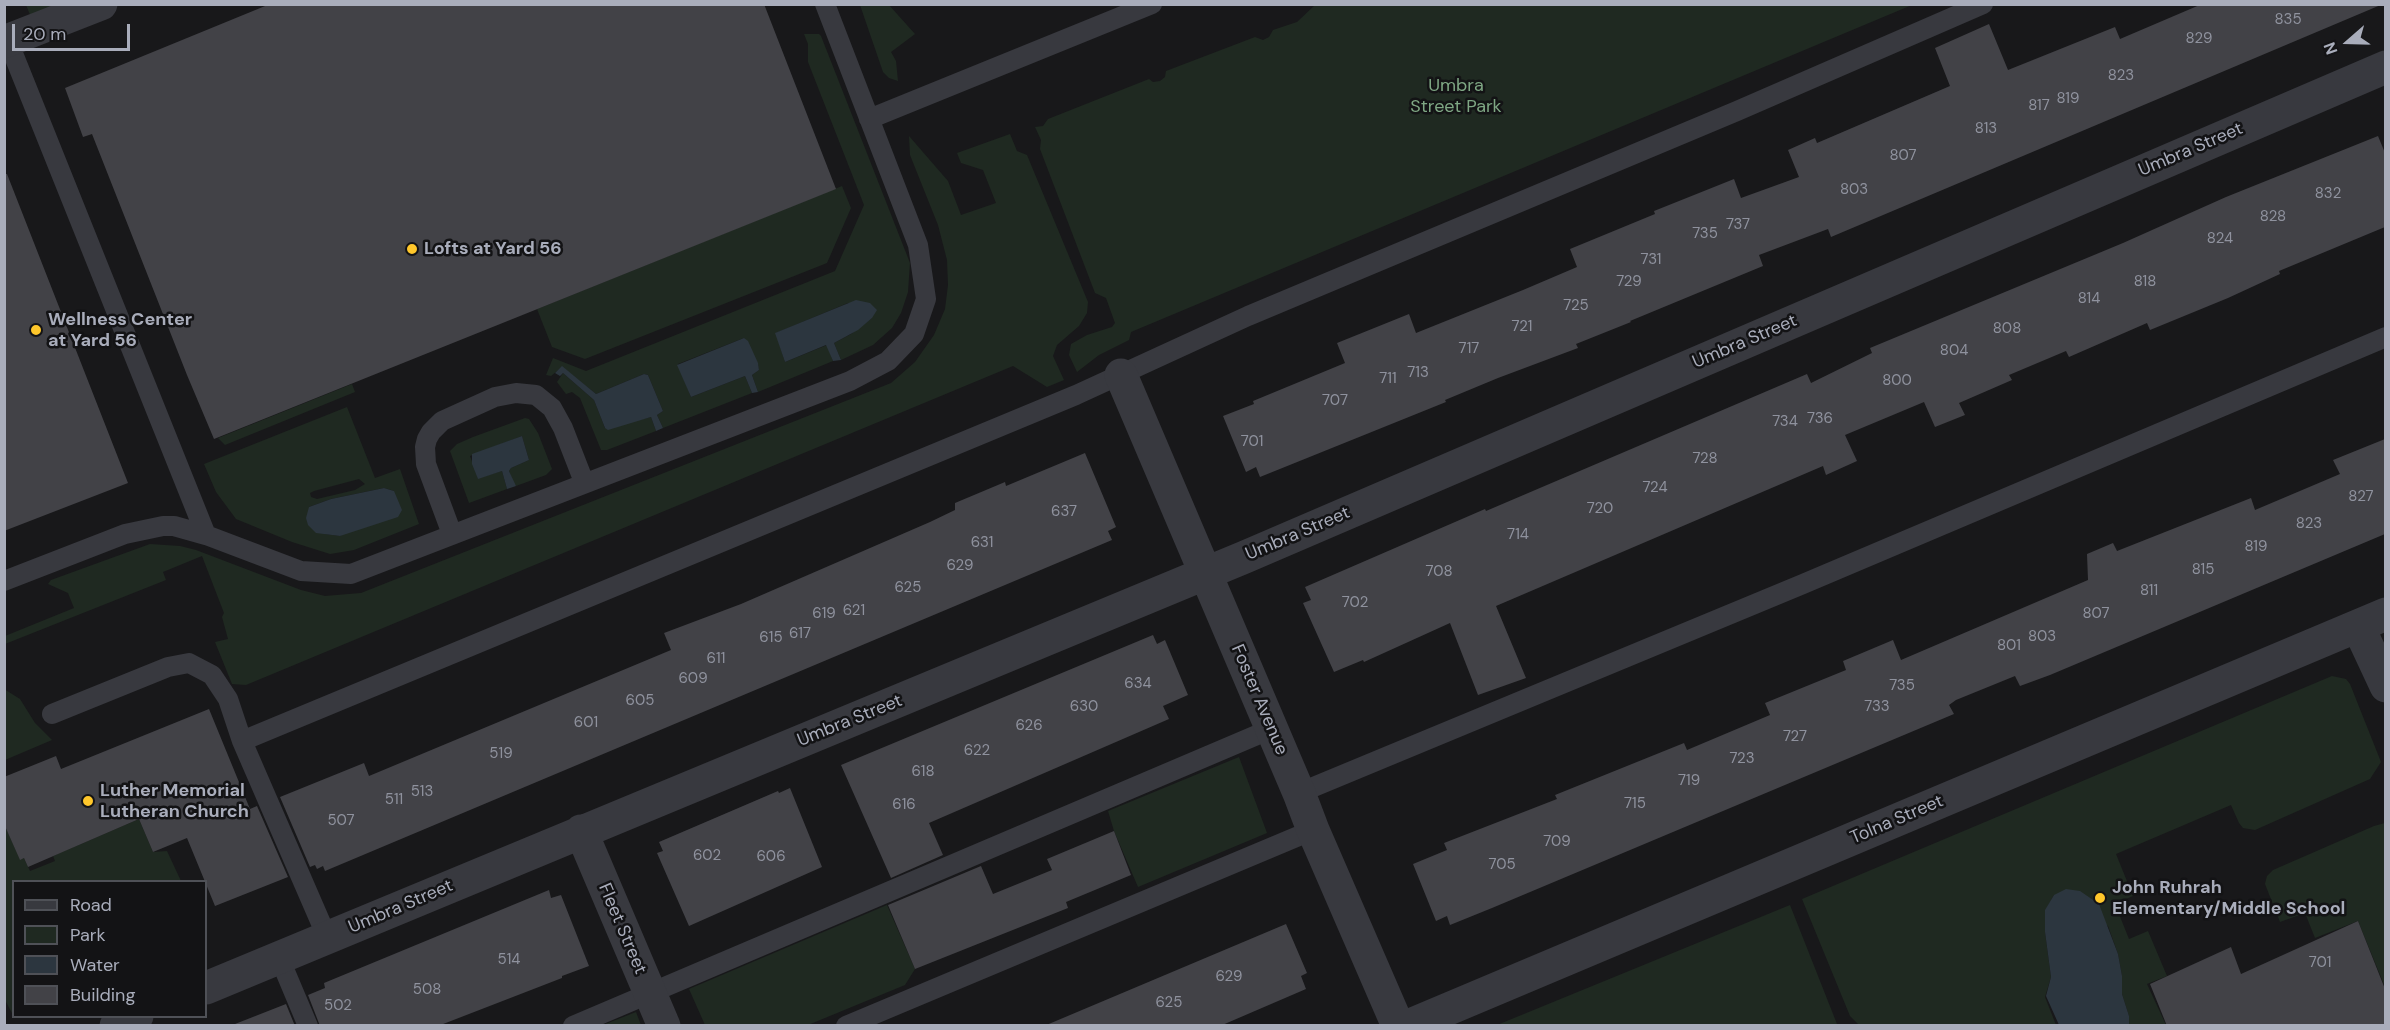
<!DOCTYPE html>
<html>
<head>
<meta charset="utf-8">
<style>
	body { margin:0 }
	#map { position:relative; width:2390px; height:1030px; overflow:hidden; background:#18181a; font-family:"DM Sans",sans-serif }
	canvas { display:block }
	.frame { position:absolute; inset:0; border:6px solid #a9adbb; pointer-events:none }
	.legend { position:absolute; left:12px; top:880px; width:195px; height:138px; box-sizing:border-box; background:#131315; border:2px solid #4f5157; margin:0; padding:8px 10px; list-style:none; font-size:18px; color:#a9adbb }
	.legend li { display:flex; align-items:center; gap:12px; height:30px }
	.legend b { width:30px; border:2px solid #4f5157 }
	.north { position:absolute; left:2318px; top:12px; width:60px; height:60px; -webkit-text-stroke:4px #131315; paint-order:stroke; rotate:250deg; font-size:16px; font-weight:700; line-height:24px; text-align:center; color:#a9adbb }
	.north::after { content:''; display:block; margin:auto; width:21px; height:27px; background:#a9adbb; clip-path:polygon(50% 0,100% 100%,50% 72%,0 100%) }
	.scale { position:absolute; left:12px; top:24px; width:118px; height:27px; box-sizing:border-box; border:3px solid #a9adbb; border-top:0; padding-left:8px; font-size:18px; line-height:21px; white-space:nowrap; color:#a9adbb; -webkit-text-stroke:4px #131315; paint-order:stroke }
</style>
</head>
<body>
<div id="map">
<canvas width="2390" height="1030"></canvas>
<div class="frame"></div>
<ul class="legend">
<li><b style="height:8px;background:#38393f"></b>Road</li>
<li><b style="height:16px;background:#1f2921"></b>Park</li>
<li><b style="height:16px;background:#2c363f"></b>Water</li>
<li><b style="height:16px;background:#424247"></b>Building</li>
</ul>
<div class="north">N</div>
<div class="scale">20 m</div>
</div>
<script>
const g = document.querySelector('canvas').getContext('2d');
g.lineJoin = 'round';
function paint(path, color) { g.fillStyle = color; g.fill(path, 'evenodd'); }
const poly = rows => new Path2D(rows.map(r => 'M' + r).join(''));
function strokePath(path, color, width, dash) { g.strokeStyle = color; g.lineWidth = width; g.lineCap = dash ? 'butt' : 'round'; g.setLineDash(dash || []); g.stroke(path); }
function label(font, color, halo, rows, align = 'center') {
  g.font = font + ' "DM Sans",sans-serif'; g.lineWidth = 5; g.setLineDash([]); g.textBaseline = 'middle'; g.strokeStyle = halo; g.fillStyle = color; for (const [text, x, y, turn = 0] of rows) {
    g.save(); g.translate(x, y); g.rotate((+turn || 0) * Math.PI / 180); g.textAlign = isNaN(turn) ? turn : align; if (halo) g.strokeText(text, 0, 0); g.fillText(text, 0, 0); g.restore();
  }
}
const green = poly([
	[26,5,64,5,31,17],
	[860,5,889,5,915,34,891,52,896,61,898,81,889,78,883,72],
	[1315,5,1315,4,1912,5,1131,332,1129,340,1099,355,1077,372,1069,355,1071,344,1087,335,1112,327,1115,323,1106,298,1095,293,1040,149,1041,140,1035,127,1043,126,1048,119,1149,79,1153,82,1160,81,1165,77,1166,71,1255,37,1263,40,1269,37,1273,30,1297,22],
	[804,34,819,34,821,36,910,263,908,292,901,313,892,328,873,345,841,360,834,343,851,334,872,318,848,303,776,333,785,362,827,345,833,361,758,392,752,375,759,370,758,364,744,338,678,364,691,397,745,376,752,393,663,428,657,415,663,411,648,375,644,374,596,394,562,367,551,376,546,375,553,358,586,371,835,271,864,205,808,62,808,44],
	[1010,134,1017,151,1027,155,1088,302,1087,313,1079,326,1057,345,1053,356,1064,380,1047,387,1013,366,246,685,232,684,215,642,228,639,222,617,224,613,202,556,163,572,166,580,5,644,5,636,74,608,68,593,48,584,51,580,150,544,180,546,196,550,301,590,325,596,361,593,891,383,915,362,934,335,945,309,948,285,947,260,938,225,910,155,909,136,948,181,961,215,996,203,983,170,961,163,957,153],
	[842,186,851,208,827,263,585,359,552,347,537,309],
	[563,373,594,400,605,428,651,417,656,431,607,450,601,450,580,398,572,392,566,394,557,382],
	[352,384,355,392,225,445,218,438],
	[347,407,375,478,400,469,419,524,354,550,330,554,292,542,236,519,216,492,204,464],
	[359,479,365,484,355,490,317,499,311,497,310,493,314,491],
	[384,488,394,491,340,536,325,534,309,507,331,499],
	[525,418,529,419,538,433,552,469,546,475,516,486,514,484,509,471,511,468,529,460,522,436,470,456,478,478,502,471,507,489,469,503,450,451,457,444,473,437],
	[2332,676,2346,679,2350,684,2381,762,2370,779,2255,830,2243,828,2239,823,2231,805,2116,854,2133,896,2115,904,2129,939,2148,931,2167,976,2147,984,2166,1025,2129,1025,2129,1016,2122,994,2122,976,2118,954,2108,926,2054,895,2045,911,2045,932,2051,977,2045,997,2056,1025,1859,1025,1850,1016,1802,899],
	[4,689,20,699,35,723,52,740,5,760],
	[1239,757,1267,833,1138,887,1114,831,1108,811],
	[139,819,153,852,167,851,181,881,14,882,13,1015,4,998,4,824,20,859,24,858,30,871,55,861,53,856],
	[2385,823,2386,823,2385,987,2358,921,2315,938,2305,913,2280,922,2265,884,2267,876,2273,870,2374,826],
	[887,905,915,969,905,985,808,1025,705,1025,689,989],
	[1790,905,1837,1024,1843,1025,1497,1025],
	[636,1012,641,1025,603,1025]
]);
const water = poly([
	[856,300,870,303,877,310,872,318,858,330,834,343,841,360,833,361,826,345,785,362,775,333],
	[744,338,748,341,758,363,759,370,752,375,758,392,752,393,745,376,691,397,677,365],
	[562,366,596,394,644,374,648,375,663,411,657,415,663,428,656,431,651,417,608,430,605,428,594,400,563,373,560,376,555,373],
	[522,436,529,460,511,468,509,471,516,486,507,489,502,471,478,479,472,464,472,454],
	[384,488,394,491,402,510,398,517,340,536,316,533,308,525,306,518,309,507,331,499],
	[2066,889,2080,891,2099,904,2118,954,2122,976,2122,994,2129,1016,2129,1025,2059,1025,2046,996,2051,977,2045,932,2045,910,2054,895]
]);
const building = poly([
	[270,4,764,4,836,189,214,439,187,375,92,134,83,137,65,88],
	[2202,4,2383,4,1831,237,1828,229,1759,255,1763,266,1630,321,1631,322,1576,344,1578,348,1498,378,1445,400,1446,402,1260,477,1256,467,1246,472,1223,416,1254,404,1253,401,1345,363,1337,343,1409,314,1416,333,1523,290,1577,267,1570,249,1655,214,1654,211,1734,179,1741,198,1799,177,1788,150,1815,138,1817,143,1950,86,1935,48,1989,24,2008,70,2115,27,2120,39],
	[2378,136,2385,153,2385,227,2279,271,2280,274,2228,298,2150,330,2147,323,2069,357,2066,351,2009,375,2012,380,1959,403,1965,415,1935,427,1924,402,1845,435,1857,461,1826,475,1823,466,1496,606,1526,678,1478,695,1450,623,1364,662,1363,660,1334,672,1303,603,1311,600,1305,587,1485,509,1486,511,1807,374,1811,383,1872,353,1870,348,2123,243,2226,197],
	[4,174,7,174,128,483,4,531],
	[2385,439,2385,534,2050,675,2020,686,2015,676,1956,700,1949,705,1954,714,1492,908,1450,925,1447,916,1436,921,1413,864,1447,850,1444,843,1557,799,1555,795,1684,743,1687,750,1770,715,1765,703,1846,670,1843,661,1893,640,1901,660,2088,580,2087,554,2113,543,2117,551,2251,498,2255,510,2340,474,2333,460],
	[1085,453,1116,527,1108,531,1112,540,325,871,323,866,317,869,315,865,310,867,280,797,364,763,369,776,671,650,664,633,741,604,930,522,955,510,955,503,1005,482,1006,486],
	[1153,635,1157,644,1165,640,1188,695,1163,706,1169,719,929,823,943,855,891,878,841,765],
	[209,709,250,809,257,806,288,877,215,906,187,838,153,852,139,819,28,867,24,858,20,860,4,824,4,777,56,756,61,769],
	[790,788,822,867,689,926,657,853,663,851,659,842,778,791,779,793],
	[1114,831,1131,875,1066,902,1068,908,915,969,888,905,981,866,993,894,1052,870,1047,859],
	[549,890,551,898,561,895,589,966,562,976,562,978,438,1026,320,1026,308,995,325,988,324,983],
	[2358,921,2385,989,2385,1026,2167,1026,2150,984,2231,947,2241,974],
	[1286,924,1307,973,1301,976,1306,989,1220,1026,1044,1026],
	[286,1004,295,1026,235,1026,235,1024]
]);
const service = poly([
	[8,41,206,535],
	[869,119,1152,4],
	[452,534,426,464,425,447,427,439,431,432,442,421,495,397,516,393,536,395,552,408,563,428,584,482],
	[4,581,125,534,163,526,174,526,206,535,301,571,351,574,850,381,888,361,914,334,926,299,918,245,825,4],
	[52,714,168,667,189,663,212,675,228,699,242,741,327,937],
	[242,741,1076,395,1248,316,1737,111,1983,4],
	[1299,793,1803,584,2386,337],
	[279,957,308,1026],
	[573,1026,1271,729],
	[846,1026,1313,830]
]);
const minor = poly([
	[4,42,101,4],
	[1121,375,1299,793,1313,830,1398,1026],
	[2358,626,2386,686],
	[581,831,664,1026],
	[206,988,1245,557,2386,67],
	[116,1026,137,1016],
	[1408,1026,2386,614]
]);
const markers = [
	[412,249,6,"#ffc72b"],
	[36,330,6,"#ffc72b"],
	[88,801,6,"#ffc72b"],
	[2100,898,6,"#ffc72b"]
];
const numberNames = [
	["835",2288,20],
	["829",2199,39],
	["823",2121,76],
	["819",2068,99],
	["817",2039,106],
	["813",1986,129],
	["807",1903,156],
	["803",1854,190],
	["832",2328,194],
	["828",2273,217],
	["737",1738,225],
	["735",1705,234],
	["824",2220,239],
	["731",1651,260],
	["729",1629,282],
	["818",2145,282],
	["814",2089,299],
	["725",1576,306],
	["721",1522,327],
	["808",2007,329],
	["717",1469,349],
	["804",1954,351],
	["713",1418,373],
	["711",1388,379],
	["800",1897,381],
	["707",1335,401],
	["736",1820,419],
	["734",1785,422],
	["701",1252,442],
	["728",1705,459],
	["724",1655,488],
	["827",2361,497],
	["720",1600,509],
	["637",1064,512],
	["823",2309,524],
	["714",1518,535],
	["631",982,543],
	["819",2256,547],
	["629",960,566],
	["815",2203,570],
	["708",1439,572],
	["625",908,588],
	["811",2149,591],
	["702",1355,603],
	["621",854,611],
	["619",824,614],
	["807",2096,614],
	["617",800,634],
	["803",2042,637],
	["615",771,638],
	["801",2009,646],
	["611",716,659],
	["609",693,679],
	["634",1138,684],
	["735",1902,686],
	["605",640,701],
	["630",1084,707],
	["733",1877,707],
	["601",586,723],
	["626",1029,726],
	["727",1795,737],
	["622",977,751],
	["519",501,754],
	["723",1742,759],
	["618",923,772],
	["719",1689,781],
	["513",422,792],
	["511",394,800],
	["715",1635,804],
	["616",904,805],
	["507",341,821],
	["709",1557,842],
	["602",707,856],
	["606",771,857],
	["705",1502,865],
	["514",509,960],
	["701",2320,963],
	["629",1229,977],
	["508",427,990],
	["625",1169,1003],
	["502",338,1006]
];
const parkNames = [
	["Umbra",1456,86],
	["Street Park",1456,107]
];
const streetNames = [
	["Umbra Street",2191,150,-23],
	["Umbra Street",1745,342,-23],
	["Umbra Street",1298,534,-23],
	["Foster Avenue",1259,700,67],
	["Umbra Street",850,721,-22],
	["Tolna Street",1897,820,-23],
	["Umbra Street",401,907,-23],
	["Fleet Street",622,929,67]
];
const poiNames = [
	["Lofts at Yard 56",424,249],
	["Wellness Center",48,320],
	["at Yard 56",48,341],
	["Luther Memorial",100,791],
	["Lutheran Church",100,812],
	["John Ruhrah",2112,888],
	["Elementary/Middle School",2112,909]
];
paint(green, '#1f2921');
paint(water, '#2c363f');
paint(building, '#424247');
strokePath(service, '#38393f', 20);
strokePath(minor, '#38393f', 33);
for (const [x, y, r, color] of markers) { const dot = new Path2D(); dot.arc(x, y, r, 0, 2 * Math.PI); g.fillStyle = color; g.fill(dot); strokePath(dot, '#131315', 2); }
label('15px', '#8f929e', null, numberNames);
label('18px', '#7fa784', '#131315', parkNames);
label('18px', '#a9adbb', '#131315', streetNames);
label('bold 18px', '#a9adbb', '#131315', poiNames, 'left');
</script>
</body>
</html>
